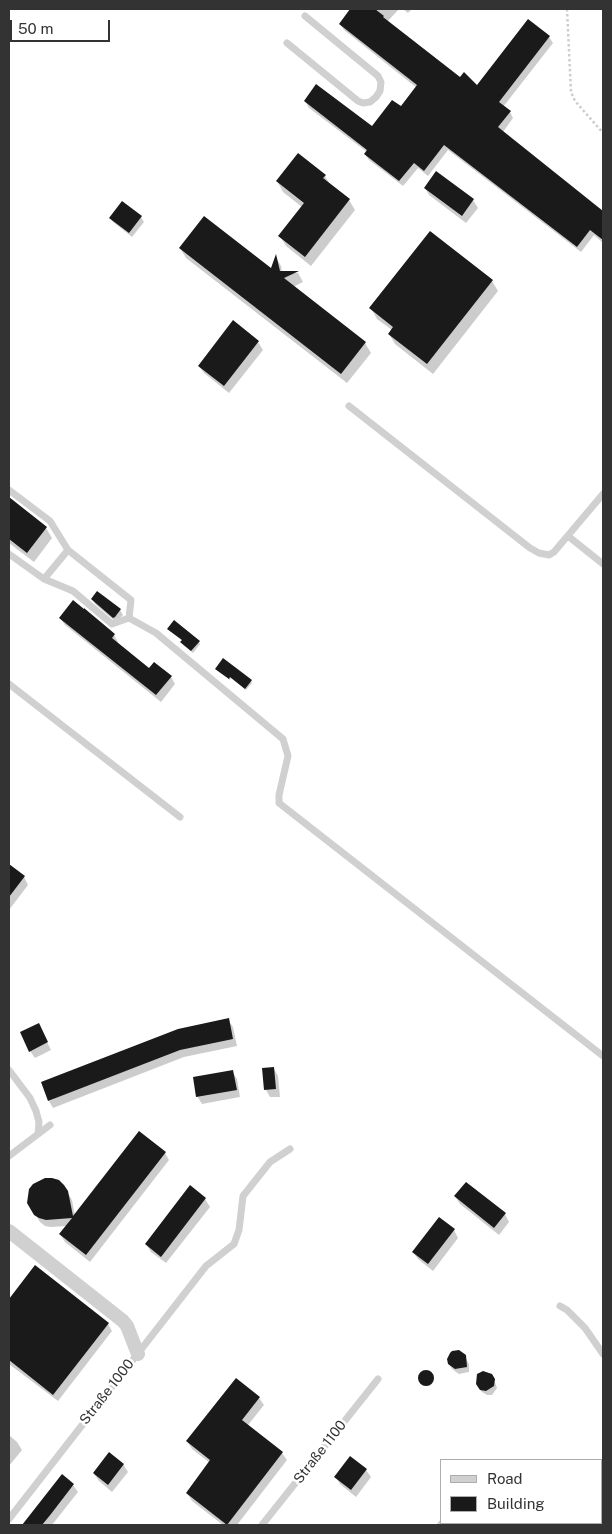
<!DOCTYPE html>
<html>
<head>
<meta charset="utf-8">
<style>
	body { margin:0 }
	#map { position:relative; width:612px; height:1534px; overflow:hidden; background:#fff; font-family:"Public Sans",sans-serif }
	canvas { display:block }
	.frame { position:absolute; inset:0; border:10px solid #333; pointer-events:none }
	.legend { position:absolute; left:440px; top:1459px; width:162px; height:65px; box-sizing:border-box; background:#fff; border:1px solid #adadad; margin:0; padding:6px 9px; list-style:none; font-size:15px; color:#333 }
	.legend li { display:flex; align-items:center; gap:10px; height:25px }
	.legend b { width:25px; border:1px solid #adadad }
	.scale { position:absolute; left:10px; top:20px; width:100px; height:22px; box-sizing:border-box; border:2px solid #333; border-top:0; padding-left:6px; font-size:15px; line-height:18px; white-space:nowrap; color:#333; -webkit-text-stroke:4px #fff; paint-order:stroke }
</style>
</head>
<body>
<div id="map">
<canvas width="612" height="1534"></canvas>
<div class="frame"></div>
<ul class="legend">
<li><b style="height:6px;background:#d0d0d0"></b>Road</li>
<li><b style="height:14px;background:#1a1a1a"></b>Building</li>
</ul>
<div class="scale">50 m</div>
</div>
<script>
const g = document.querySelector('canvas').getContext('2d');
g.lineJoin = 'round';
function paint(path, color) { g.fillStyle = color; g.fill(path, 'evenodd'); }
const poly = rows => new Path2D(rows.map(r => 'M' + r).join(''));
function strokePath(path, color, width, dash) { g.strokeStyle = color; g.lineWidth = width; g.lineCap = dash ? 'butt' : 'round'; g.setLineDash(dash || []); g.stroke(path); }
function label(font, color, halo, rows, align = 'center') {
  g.font = font + ' "Public Sans",sans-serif'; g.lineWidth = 5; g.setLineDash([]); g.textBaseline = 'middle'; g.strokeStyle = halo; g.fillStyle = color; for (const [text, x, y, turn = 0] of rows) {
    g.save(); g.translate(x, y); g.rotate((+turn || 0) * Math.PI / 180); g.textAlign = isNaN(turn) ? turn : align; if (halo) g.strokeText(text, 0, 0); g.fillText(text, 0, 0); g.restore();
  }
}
const shadow = poly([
	[351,9,399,9,387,22,460,79,477,87,549,37,553,43,503,107,510,112,513,118,503,132,603,213,603,243,594,235,581,252,448,150,428,176,418,168,403,186,369,160,365,154,367,152,309,108,305,101,372,127,401,108,417,88,344,30,340,24],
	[403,9,412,9,408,13],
	[325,176,331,186,349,200,355,210,311,266,286,246,280,236,302,207,283,192,277,181],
	[425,188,473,200,478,208,466,223,429,195],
	[141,217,144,222,132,237,113,222,110,218],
	[180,248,272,271,276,257,281,266,282,272,298,273,303,282,293,287,365,343,371,353,347,383,186,258],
	[492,281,498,291,433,374,395,344,389,334,392,330,377,319,371,308],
	[258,342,263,350,229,393,204,373,199,366],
	[9,499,46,528,52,538,34,562,9,543],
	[92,599,120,610,123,615,116,622,95,604],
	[60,618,114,635,118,642,117,644,149,670,171,677,175,684,161,702,65,625],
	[170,631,199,642,200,644,193,653,183,645,182,643,183,641],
	[218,671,251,681,252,683,246,690,231,678,230,680],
	[9,866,24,877,28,885,9,910],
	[228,1020,233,1027,237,1046,184,1057,53,1108,49,1101],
	[42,1032,51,1050,35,1058,30,1051],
	[274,1069,278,1076,280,1097,270,1097,266,1090],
	[232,1071,237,1079,240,1097,202,1104,197,1096],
	[165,1153,169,1160,90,1262,65,1242,60,1234,67,1226,51,1227,45,1226,40,1222,28,1203,63,1185,72,1200,75,1216],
	[190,1187,205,1199,210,1207,166,1263,151,1252,146,1244],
	[455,1196,505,1214,509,1222,499,1235,460,1204],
	[454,1230,458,1238,433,1271,418,1259,413,1252],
	[35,1267,108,1324,112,1331,58,1401,9,1364,9,1301],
	[463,1353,469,1364,469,1372,459,1374,452,1369,449,1364],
	'420 1379a7 7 0 1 1 14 0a7 7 0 1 1-14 0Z',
	[494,1380,497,1388,492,1395,487,1395,482,1392,478,1387],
	[259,1398,264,1405,248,1425,282,1453,287,1460,237,1525,223,1525,192,1501,187,1493,210,1463,192,1449,187,1441],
	[9,1435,17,1442,22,1450,9,1466],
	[123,1464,128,1472,112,1492,99,1481,94,1474],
	[366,1470,371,1477,356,1497,340,1484,336,1477],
	[62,1476,73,1485,78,1492,52,1525,23,1525],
	[601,1512,603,1514,603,1525,590,1525,588,1523,601,1523],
	[441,1519,441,1523,466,1523,464,1525,436,1525]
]);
const building = poly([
	[350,9,375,9,384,16,383,17,460,77,464,72,477,85,528,19,550,36,499,102,511,111,498,127,603,211,603,240,590,230,577,247,444,145,424,171,414,163,399,181,364,154,367,150,304,101,316,84,372,126,392,100,401,106,417,85,339,24],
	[298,153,326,175,323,178,350,199,305,257,278,236,304,203,276,181],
	[436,171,474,199,462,216,424,188],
	[122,201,142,216,129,233,109,218],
	[204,216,271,268,276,254,280,271,299,271,284,278,366,342,341,374,179,248],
	[430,231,493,280,427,364,388,334,393,327,369,308],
	[233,320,259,341,224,386,198,366],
	[9,497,47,527,27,553,9,539],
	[97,591,121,609,115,617,113,618,91,599],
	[73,600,84,609,84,608,115,634,112,638,149,668,154,662,172,676,156,695,59,618],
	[174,620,200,641,191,651,180,642,182,640,167,629],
	[223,658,252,680,245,689,230,677,229,679,215,669],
	[9,864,25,876,9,897],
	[229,1018,233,1039,180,1050,48,1101,41,1082,178,1029],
	[39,1023,48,1042,29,1052,20,1032],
	[274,1067,276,1089,264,1090,262,1068],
	[233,1070,237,1090,196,1097,193,1077],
	[139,1131,166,1152,86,1255,59,1234,72,1218,46,1220,39,1218,34,1215,27,1203,29,1189,33,1184,45,1178,52,1178,59,1180,64,1185,68,1191,73,1216],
	[466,1182,506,1213,494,1228,454,1196],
	[190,1185,206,1198,161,1257,145,1244],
	[439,1217,455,1229,428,1264,412,1252],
	[35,1265,109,1323,53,1395,9,1360,9,1299],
	[459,1350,466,1355,467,1367,455,1369,448,1364,447,1359,450,1353,452,1351],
	'418 1378a8 8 0 1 1 16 0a8 8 0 1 1-16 0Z',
	[483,1371,492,1374,495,1379,494,1386,486,1391,480,1390,476,1384,477,1374],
	[236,1378,260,1397,242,1420,283,1452,227,1525,186,1493,210,1460,186,1441],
	[109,1452,124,1464,108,1485,93,1473],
	[350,1456,367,1469,351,1490,334,1477],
	[62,1474,74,1484,51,1514,42,1525,22,1525]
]);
const path = poly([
	[567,9,571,92,575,101,603,133]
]);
const service = poly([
	[287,43,358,101,363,103,370,102,376,97,380,91,381,82,378,76,305,16],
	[349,406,530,548,539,553,549,555,554,552,603,494],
	[9,490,50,521,68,550,131,600,129,618],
	[568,536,603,564],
	[9,554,44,579,73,591,112,624,129,618],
	[44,579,68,550],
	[129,618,156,633,283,739,288,756,279,795,279,803,603,1056],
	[9,684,180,817],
	[9,1070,30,1098,36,1111,39,1122,38,1134],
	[9,1156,50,1125],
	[560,1306,567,1310,585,1328,603,1354],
	[9,1519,206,1266,234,1244,239,1230,243,1196,270,1162,290,1149],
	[262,1525,378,1379]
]);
const minor = poly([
	[9,1231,123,1321,127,1326,138,1354]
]);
const streetNames = [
	["Straße 1000",107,1392,-52],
	["Straße 1100",320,1452,-52]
];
paint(shadow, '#0003');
paint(building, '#1a1a1a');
strokePath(path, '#cdcdcd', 2.5, [2.5, 2.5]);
strokePath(service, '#d0d0d0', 7);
strokePath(minor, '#d0d0d0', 14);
label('14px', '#333', '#fff', streetNames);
</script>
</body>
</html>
